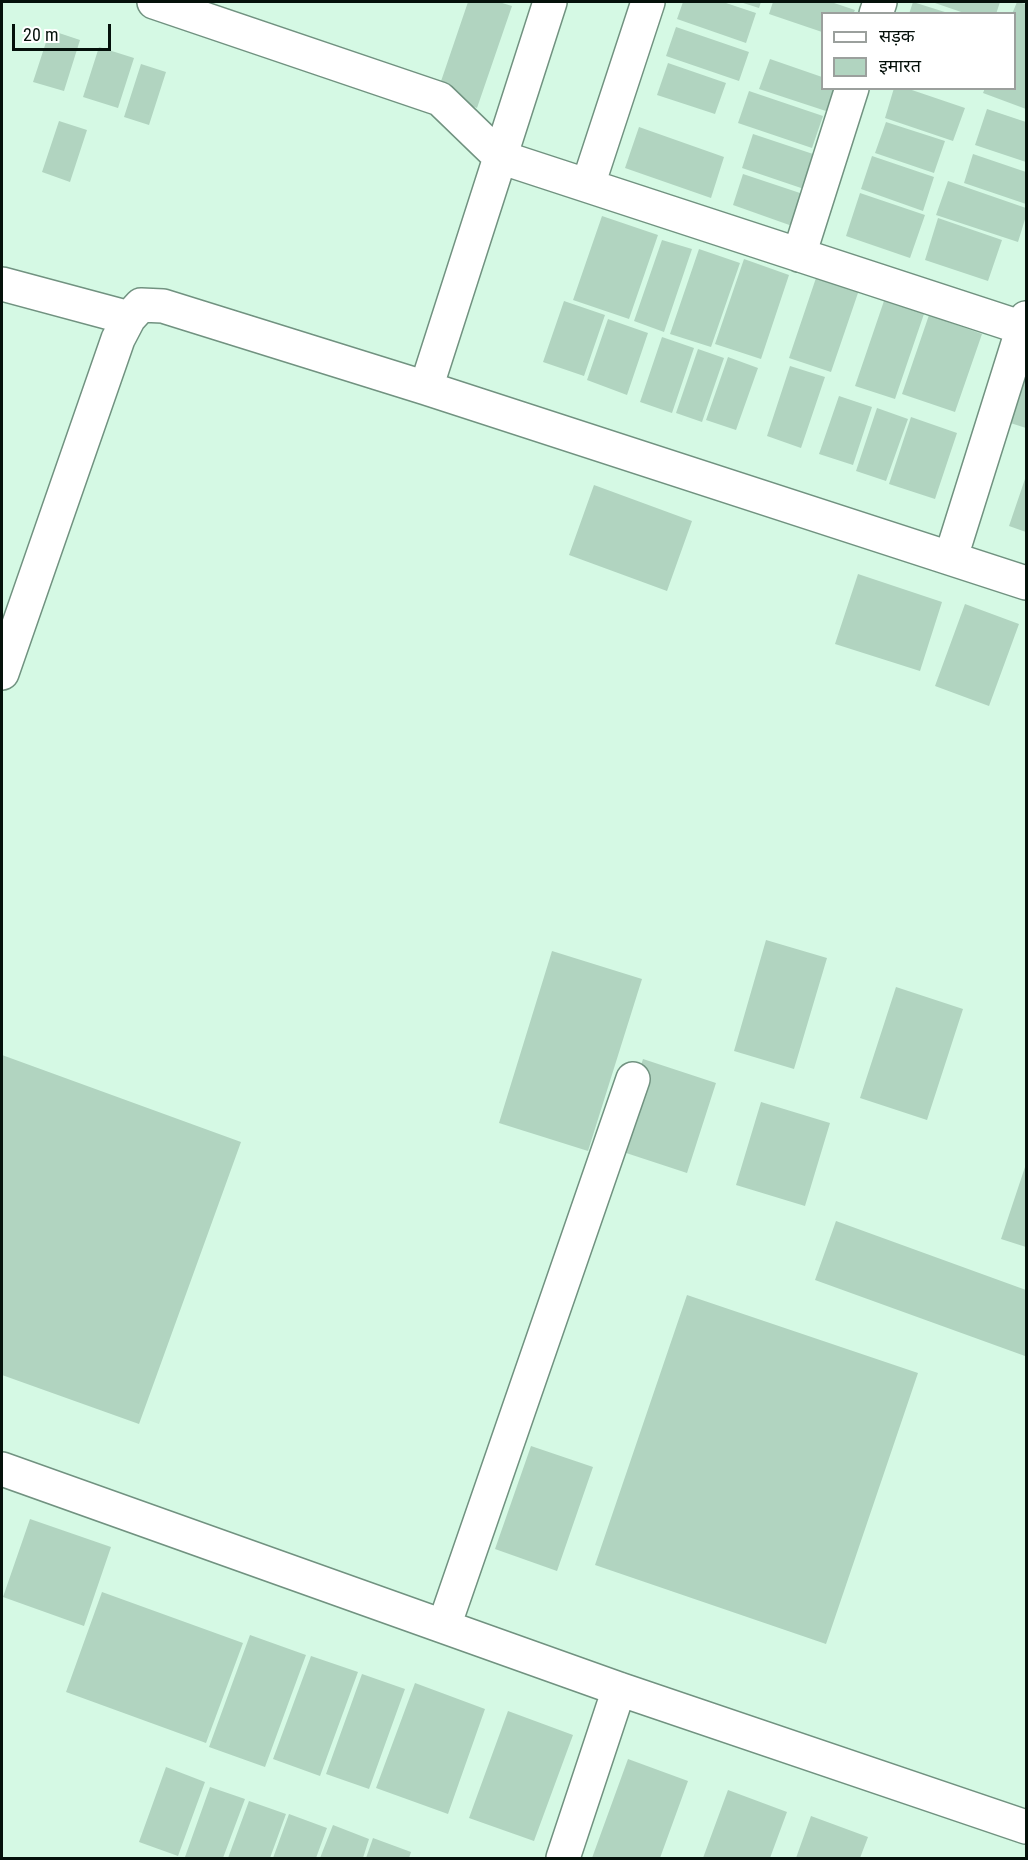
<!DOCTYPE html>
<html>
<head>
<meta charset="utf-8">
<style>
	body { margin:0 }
	#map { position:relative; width:1028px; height:1860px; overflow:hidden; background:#d5f9e4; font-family:"Roboto Condensed","Noto Sans Devanagari",sans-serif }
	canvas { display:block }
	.frame { position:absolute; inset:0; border:3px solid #05110b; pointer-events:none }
	.legend { position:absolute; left:821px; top:12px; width:195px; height:78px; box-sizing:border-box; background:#fff; border:2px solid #9ba09d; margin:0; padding:8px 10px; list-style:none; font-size:18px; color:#05110b }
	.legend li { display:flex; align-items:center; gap:12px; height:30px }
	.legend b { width:30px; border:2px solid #9ba09d }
	.scale { position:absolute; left:12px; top:24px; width:99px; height:27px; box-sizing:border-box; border:3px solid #05110b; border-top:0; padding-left:8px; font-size:18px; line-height:21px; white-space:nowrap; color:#05110b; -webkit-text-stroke:4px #fff; paint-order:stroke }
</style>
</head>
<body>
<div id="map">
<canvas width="1028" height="1860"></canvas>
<div class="frame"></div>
<ul class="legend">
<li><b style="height:8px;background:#fff"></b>सड़क</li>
<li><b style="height:16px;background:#b1d4c0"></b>इमारत</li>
</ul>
<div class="scale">20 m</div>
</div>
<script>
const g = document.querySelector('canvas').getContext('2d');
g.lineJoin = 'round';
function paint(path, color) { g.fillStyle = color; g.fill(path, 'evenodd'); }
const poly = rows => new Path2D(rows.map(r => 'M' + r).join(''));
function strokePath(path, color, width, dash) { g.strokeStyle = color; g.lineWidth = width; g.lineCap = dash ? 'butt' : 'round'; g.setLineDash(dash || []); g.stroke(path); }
const building = poly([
	[468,2,499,2,512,6,477,108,437,93],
	[683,2,723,2,756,13,746,43,677,19],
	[740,2,761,2,759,8],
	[773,2,831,2,855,10,853,14,822,14,822,32,769,14],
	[913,2,948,13,948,14,909,14],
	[932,2,1000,2,996,14,967,14],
	[1017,2,1026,4,1026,109,983,93,985,88,1014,88,1014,14,1012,14],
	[676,27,749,52,739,81,666,56],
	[50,30,80,40,64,91,33,82],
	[99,47,134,58,118,108,83,97],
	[770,59,822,77,822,88,840,88,832,113,759,89],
	[668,63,726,83,715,114,657,95],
	[141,64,166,72,149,125,124,117],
	[894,88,906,88,965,108,953,141,885,118],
	[749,91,823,116,812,148,738,123],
	[987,109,1026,122,1026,162,975,145],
	[59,121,87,130,70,182,42,172],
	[886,122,945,141,934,173,875,153],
	[639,127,724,157,711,198,625,168],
	[753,134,819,156,807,190,742,168],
	[973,154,1026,172,1026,204,964,183],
	[872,156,934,177,923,211,861,189],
	[743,174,806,195,795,227,733,205],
	[948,181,1026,208,1026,216,1018,242,936,215],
	[860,193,925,215,910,258,846,236],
	[602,216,658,235,629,319,573,300],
	[938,218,1002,240,988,281,925,260],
	[662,240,692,249,664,332,634,321],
	[699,249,740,263,711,347,670,334],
	[744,259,789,275,761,359,715,344],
	[817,275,859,290,831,372,789,358],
	[886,295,926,308,895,399,855,386],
	[564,301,605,315,584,376,543,362],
	[929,315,982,334,955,412,902,394],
	[608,319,648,333,627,395,587,380],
	[662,337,694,348,672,413,640,402],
	[698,349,724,358,702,422,676,413],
	[1026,350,1026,428,998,419],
	[728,357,758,368,736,430,706,420],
	[790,366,825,377,801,448,767,436],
	[839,396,872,407,853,465,819,454],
	[877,408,908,419,886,481,856,471],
	[911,417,957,433,935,499,889,484],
	[1026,476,1026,532,1009,526],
	[594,485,692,521,667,591,569,555],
	[858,574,942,602,920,671,835,644],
	[965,604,1019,624,989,706,935,686],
	[766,940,827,958,794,1069,734,1051],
	[552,951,642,979,588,1151,499,1123],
	[896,987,963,1009,927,1120,860,1098],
	[2,1055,241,1142,139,1424,2,1375],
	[643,1059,716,1083,687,1173,614,1149],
	[761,1102,830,1123,805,1206,736,1185],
	[1026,1164,1026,1247,1001,1239],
	[836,1221,1026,1290,1026,1350,1025,1356,815,1280],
	[687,1295,918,1373,826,1644,595,1565],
	[531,1446,593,1467,557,1571,495,1549],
	[30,1519,111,1547,84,1626,3,1597],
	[102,1592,243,1643,206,1743,66,1692],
	[250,1635,306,1655,265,1767,209,1747],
	[311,1656,358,1672,320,1776,273,1759],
	[362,1674,405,1689,369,1789,326,1774],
	[415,1683,485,1709,448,1814,376,1788],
	[508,1711,573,1735,534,1841,469,1818],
	[628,1759,688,1781,660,1858,592,1858],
	[166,1767,205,1782,178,1856,139,1842],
	[210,1787,245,1799,223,1858,190,1858,185,1857],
	[728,1790,787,1812,770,1858,703,1858],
	[249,1801,286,1814,270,1858,228,1858],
	[289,1814,327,1828,316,1858,273,1858],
	[811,1816,868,1837,860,1858,796,1858],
	[333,1825,369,1839,363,1858,320,1858],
	[373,1838,411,1852,409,1858,366,1858]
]);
const minor = poly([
	[154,2,440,99,500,157,1026,329],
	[876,14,880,2],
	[588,185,648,2],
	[799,255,852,88],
	[2,284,129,318],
	[426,388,550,2],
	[951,557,1026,318],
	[2,673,118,339,129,318,141,305,163,306,426,388,1026,583],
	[2,1469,619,1689,1026,1827],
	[444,1626,633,1079],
	[563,1858,619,1689]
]);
paint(building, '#b1d4c0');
strokePath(minor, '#719280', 36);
strokePath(minor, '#fff', 33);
</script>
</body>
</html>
